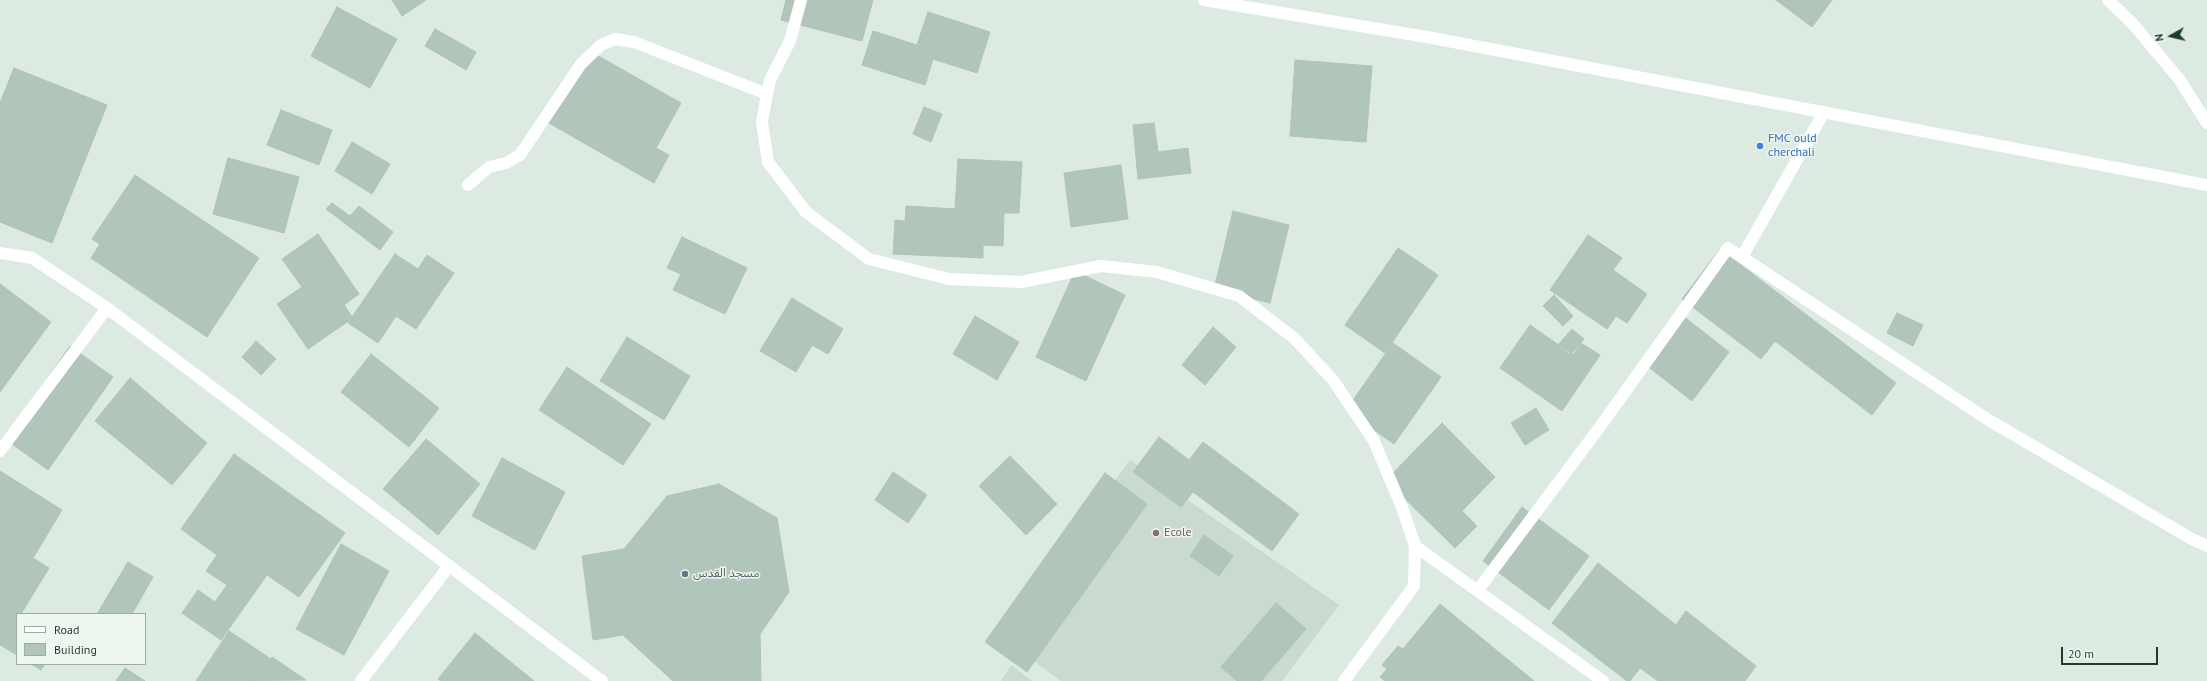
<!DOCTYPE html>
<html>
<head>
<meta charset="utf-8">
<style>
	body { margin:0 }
	#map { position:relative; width:2207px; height:681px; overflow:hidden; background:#dceae2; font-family:"PT Sans",sans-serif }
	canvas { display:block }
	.legend { position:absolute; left:16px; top:613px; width:130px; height:52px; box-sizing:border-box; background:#edf7f0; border:1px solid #9aaca3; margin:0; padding:5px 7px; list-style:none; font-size:12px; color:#1d3b2f }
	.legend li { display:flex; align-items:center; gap:8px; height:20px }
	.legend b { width:20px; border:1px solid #9aaca3 }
	.north { position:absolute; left:2151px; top:16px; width:40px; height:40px; -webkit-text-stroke:3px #edf7f0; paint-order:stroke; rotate:262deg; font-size:11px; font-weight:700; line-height:16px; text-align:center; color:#1d3b2f }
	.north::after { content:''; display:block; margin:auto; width:14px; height:18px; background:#1d3b2f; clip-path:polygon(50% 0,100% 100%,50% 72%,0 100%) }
	.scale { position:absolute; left:2061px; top:647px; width:97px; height:18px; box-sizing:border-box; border:2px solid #1d3b2f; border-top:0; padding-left:5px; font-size:12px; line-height:14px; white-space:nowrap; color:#1d3b2f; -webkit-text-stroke:3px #edf7f0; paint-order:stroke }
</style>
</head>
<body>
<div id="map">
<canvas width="2207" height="681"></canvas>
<ul class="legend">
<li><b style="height:5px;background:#fff"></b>Road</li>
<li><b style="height:11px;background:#b2c5bb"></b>Building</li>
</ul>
<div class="north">N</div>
<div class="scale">20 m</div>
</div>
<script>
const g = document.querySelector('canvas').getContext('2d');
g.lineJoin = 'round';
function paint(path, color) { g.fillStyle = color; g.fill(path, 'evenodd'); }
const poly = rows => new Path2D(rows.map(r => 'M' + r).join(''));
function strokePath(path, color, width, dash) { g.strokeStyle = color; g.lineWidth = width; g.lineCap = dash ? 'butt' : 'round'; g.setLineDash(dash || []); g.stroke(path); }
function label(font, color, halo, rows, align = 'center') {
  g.font = font + ' "PT Sans","Noto Sans Arabic",sans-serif'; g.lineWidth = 3; g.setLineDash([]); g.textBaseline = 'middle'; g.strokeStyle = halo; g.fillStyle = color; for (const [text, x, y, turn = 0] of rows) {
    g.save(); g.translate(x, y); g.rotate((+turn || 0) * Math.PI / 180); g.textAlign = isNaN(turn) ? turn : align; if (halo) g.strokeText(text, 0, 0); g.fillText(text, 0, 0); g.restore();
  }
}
const built = poly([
	[1130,460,1339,605,1282,681,1061,681,1001,637],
	[1011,665,1032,681,1001,681]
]);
const building = poly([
	[392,0,426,0,402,16,392,0],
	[786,0,873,0,862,41,781,20,786,0],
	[1776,0,1832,0,1812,27,1776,0],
	[337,7,397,39,370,88,311,56,337,7],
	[928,12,990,32,977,73,933,59,925,85,862,65,873,31,917,45,928,12],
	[435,29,476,52,466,70,425,46,435,29],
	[588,50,681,103,656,148,669,155,654,183,547,122,588,50],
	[1295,60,1372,66,1366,142,1290,136,1295,60],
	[14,68,107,105,52,243,0,222,0,103,14,68],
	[924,107,942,114,931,142,913,134,924,107],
	[281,110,332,130,319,165,267,145,281,110],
	[1154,123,1158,152,1188,148,1191,173,1138,179,1133,125,1154,123],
	[352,142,390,164,372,194,335,171,352,142],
	[228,158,299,177,284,233,213,214,228,158],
	[958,159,1022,162,1019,213,1004,213,1003,246,983,245,983,258,893,254,895,220,905,221,906,206,955,209,958,159],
	[1121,165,1128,219,1071,227,1064,173,1121,165],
	[135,175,259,258,207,337,91,258,100,244,92,239,135,175],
	[332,203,350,216,359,206,393,232,380,250,326,209,332,203],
	[1233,211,1289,225,1270,303,1214,289,1233,211],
	[318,234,359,294,344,305,353,318,308,349,277,304,302,287,282,259,318,234],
	[1588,235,1622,258,1613,270,1647,294,1627,323,1616,316,1607,329,1550,290,1588,235],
	[682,237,747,268,725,314,673,290,681,274,667,268,682,237],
	[1398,248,1438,275,1385,353,1345,325,1398,248],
	[1720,249,1896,383,1872,415,1775,341,1761,359,1682,299,1720,249],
	[395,254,418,269,427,255,454,273,416,329,396,316,378,343,348,323,395,254],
	[1075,271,1125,295,1086,381,1036,357,1075,271],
	[0,284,51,322,0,392,0,284],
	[1554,295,1573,316,1563,326,1543,306,1554,295],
	[792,298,843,329,828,354,812,345,796,372,760,351,792,298],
	[1897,313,1923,325,1913,346,1887,333,1897,313],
	[975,316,1019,342,997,380,953,354,975,316],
	[1683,316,1729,352,1692,401,1646,365,1683,316],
	[1530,325,1573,355,1581,343,1600,355,1562,411,1500,368,1530,325],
	[1213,327,1236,347,1205,385,1182,365,1213,327],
	[1572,329,1584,339,1570,355,1558,345,1572,329],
	[627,337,690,376,664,420,600,381,627,337],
	[256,341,276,359,261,375,242,357,256,341],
	[1393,343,1441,377,1394,444,1346,410,1393,343],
	[70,346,113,377,48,470,5,439,70,346],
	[371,354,439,408,409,447,341,392,371,354],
	[567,367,651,424,623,465,539,410,567,367],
	[130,378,207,443,172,485,95,421,130,378],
	[1536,408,1549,430,1525,445,1511,423,1536,408],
	[1442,423,1495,477,1462,511,1477,526,1455,548,1386,480,1442,423],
	[1159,437,1189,460,1203,442,1299,514,1272,551,1193,492,1181,507,1133,472,1159,437],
	[426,439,480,484,438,535,383,489,426,439],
	[234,454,345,533,299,597,267,575,221,640,182,613,198,590,215,602,227,585,206,571,217,555,181,529,234,454],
	[1010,456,1057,504,1026,535,979,486,1010,456],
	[502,458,565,492,535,550,472,516,502,458],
	[0,471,62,510,33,558,49,568,21,614,17,614,17,655,0,645,0,471],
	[893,472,927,495,908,523,875,500,893,472],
	[1105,473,1147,504,1027,672,985,642,1105,473],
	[719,484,777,518,789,592,760,634,761,681,673,681,623,635,593,640,582,556,624,549,667,496,719,484],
	[1522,507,1589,556,1549,610,1483,561,1522,507],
	[1204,535,1233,556,1219,576,1190,556,1204,535],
	[341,544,389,571,344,655,296,629,341,544],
	[128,562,153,577,132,614,97,614,128,562],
	[1598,563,1676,625,1686,611,1756,666,1745,681,1658,681,1640,668,1630,681,1627,681,1552,623,1598,563],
	[1276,603,1306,629,1261,681,1237,681,1221,667,1276,603],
	[1440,604,1534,681,1385,681,1380,677,1387,669,1382,665,1398,646,1403,649,1440,604],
	[229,631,271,659,272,657,306,680,196,681,229,631],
	[475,633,534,681,441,681,438,679,475,633],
	[31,664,45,664,41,670,31,664],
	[125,668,145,681,116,681,125,668]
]);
const street = poly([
	[801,0,790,41,770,80,767,94,762,122,768,162,806,212,869,259,949,279,1021,282,1101,266,1157,272,1239,296,1294,338,1333,380,1374,441,1403,510,1415,546,1414,586,1344,681],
	[2108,0,2133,24,2179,79,2207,123],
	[468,185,489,167,506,163,520,155,581,64,601,45,615,39,634,42,767,94],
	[0,253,32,258,107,308,602,681],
	[1742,257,1824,112],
	[0,451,107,308],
	[1415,546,1603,681],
	[1478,590,1602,424,1728,248,1987,419,2190,538,2207,546],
	[361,681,449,566]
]);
const secondary = poly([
	[1204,0,1427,37,2207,185]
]);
const markers = [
	[1760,146,4,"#3f7fe0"],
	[1156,533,4,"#8d6e63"],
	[685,574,4,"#6b7280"]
];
const shopNames = [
	["FMC ould",1768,139],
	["cherchali",1768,153]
];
const educationNames = [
	["Ecole",1164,533]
];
const worshipNames = [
	["مسجد القدس",693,574]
];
paint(built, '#cadad1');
paint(building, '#b2c5bb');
strokePath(building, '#aec4b8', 1);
strokePath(street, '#fff', 12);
strokePath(secondary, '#fff', 12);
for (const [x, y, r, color] of markers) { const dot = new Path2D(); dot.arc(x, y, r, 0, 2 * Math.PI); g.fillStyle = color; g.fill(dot); strokePath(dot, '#edf7f0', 1.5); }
label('12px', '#366cbe', '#edf7f0', shopNames, 'left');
label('12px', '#785e54', '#edf7f0', educationNames, 'left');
label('12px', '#5b616d', '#edf7f0', worshipNames, 'left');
</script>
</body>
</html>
